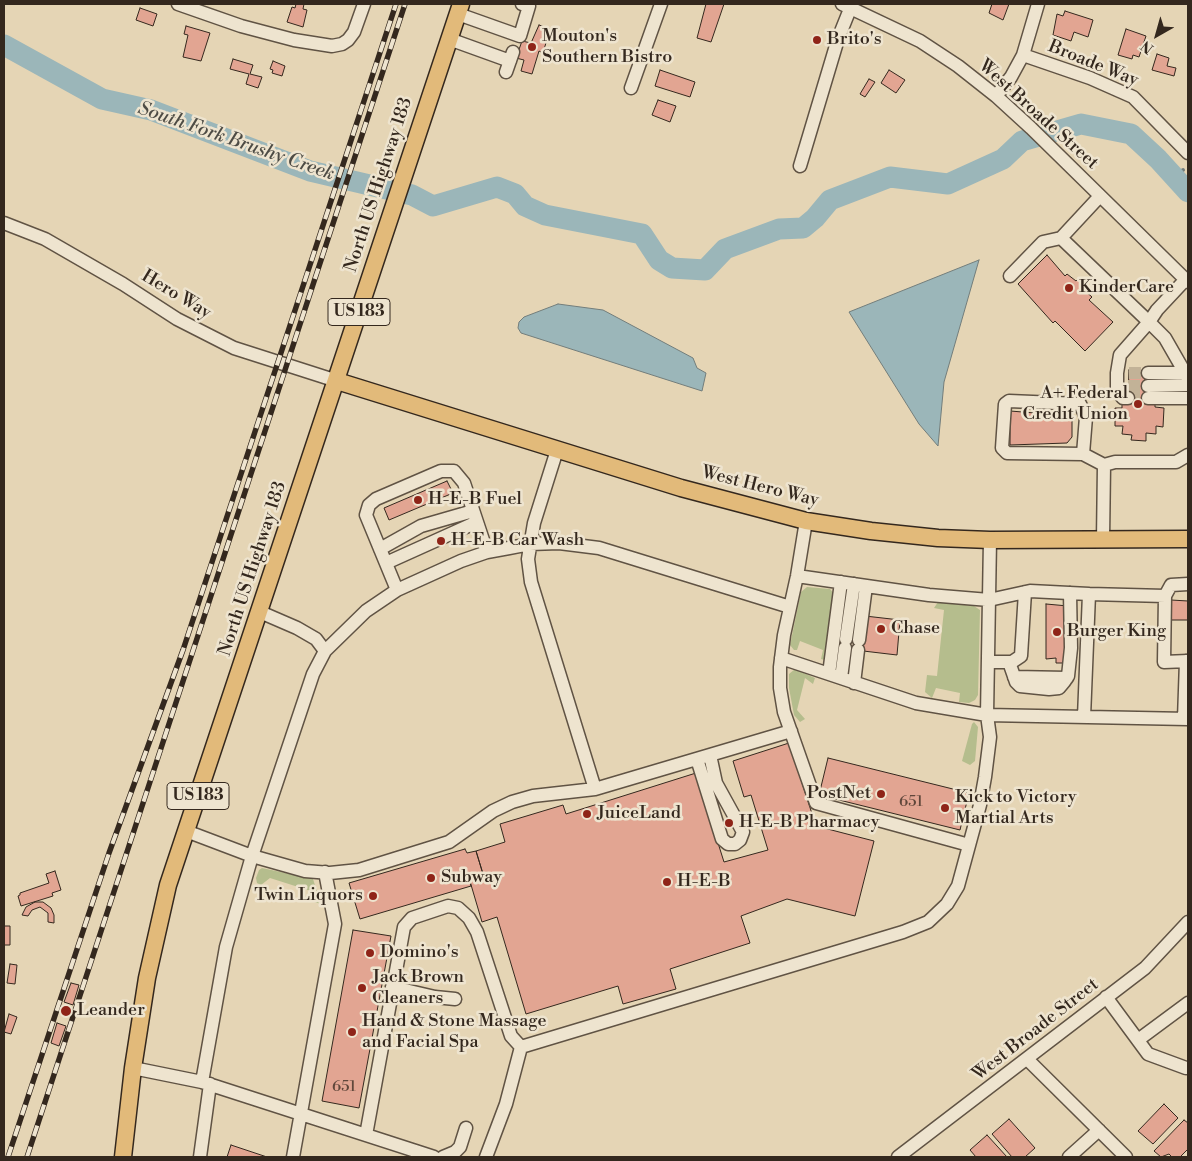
<!DOCTYPE html>
<html>
<head>
<meta charset="utf-8">
<style>
	body { margin:0 }
	#map { position:relative; width:1192px; height:1161px; overflow:hidden; background:#e5d5b5; font-family:"Libre Bodoni",serif }
	canvas { display:block }
	.frame { position:absolute; inset:0; border:5px solid #34281e; pointer-events:none }
	.north { position:absolute; left:1132px; top:10px; width:50px; height:50px; -webkit-text-stroke:4px #eee4cf; paint-order:stroke; rotate:218deg; font-size:14px; font-weight:700; line-height:20px; text-align:center; color:#34281e }
	.north::after { content:''; display:block; margin:auto; width:18px; height:22px; background:#34281e; clip-path:polygon(50% 0,100% 100%,50% 72%,0 100%) }
</style>
</head>
<body>
<div id="map">
<canvas width="1192" height="1161"></canvas>
<div class="frame"></div>
<div class="north">N</div>
</div>
<script>
const g = document.querySelector('canvas').getContext('2d');
g.lineJoin = 'round';
function paint(path, color) { g.fillStyle = color; g.fill(path, 'evenodd'); }
const poly = rows => new Path2D(rows.map(r => 'M' + r).join(''));
function strokePath(path, color, width, dash) { g.strokeStyle = color; g.lineWidth = width; g.lineCap = dash ? 'butt' : 'round'; g.setLineDash(dash || []); g.stroke(path); }
function label(font, color, halo, rows, align = 'center') {
  g.font = font + ' "Libre Bodoni",serif'; g.lineWidth = 5; g.setLineDash([]); g.textBaseline = 'middle'; g.strokeStyle = halo; g.fillStyle = color; for (const [text, x, y, turn = 0] of rows) {
    g.save(); g.translate(x, y); g.rotate((+turn || 0) * Math.PI / 180); g.textAlign = isNaN(turn) ? turn : align; if (halo) g.strokeText(text, 0, 0); g.fillText(text, 0, 0); g.restore();
  }
}
const green = poly([
	[807,587,830,589,835,595,825,660,821,659,823,650,800,641,797,650,794,650,790,645,801,592],
	[938,602,974,606,980,610,978,695,975,700,969,703,959,702,960,693,936,688,932,698,925,692,927,675,937,676,944,610,934,608],
	[795,669,815,678,813,684,805,678,797,710,805,719,800,722,794,715,789,688,789,674],
	[974,722,978,727,975,761,970,765,962,761,972,724],
	[262,868,313,879,321,904,311,901,317,893,270,878,261,885,257,883,256,878,259,870]
]);
const water = poly([
	[979,260,944,382,938,446,919,424,849,312,979,260],
	[558,304,603,310,693,358,697,368,706,373,702,391,521,333,518,328,519,322,524,317,558,304]
]);
const stream = poly([
	[1173,178,1183,170]
]);
const river = poly([
	[4,45,102,99,151,110,310,171,412,195,433,206,497,187,515,194,525,206,545,215,642,234,659,260,672,268,705,270,725,249,779,229,803,228,815,218,830,200,890,177,948,184,1003,159,1022,141,1081,124,1131,134,1158,159,1188,192]
]);
const building = poly([
	[296,4,304,4,303,9,307,10,303,27,287,22,292,7,295,8,296,4],
	[706,4,724,4,711,42,697,38,706,4],
	[992,4,1009,4,1003,20,989,13,992,4],
	[140,8,157,14,153,26,136,20,140,8],
	[1065,11,1093,20,1088,37,1074,32,1071,41,1053,35,1057,14,1063,16,1065,11],
	[539,25,550,29,543,53,539,51,532,74,521,71,524,60,516,58,522,41,531,43,539,25],
	[186,26,210,33,201,61,183,57,188,35,184,34,186,26],
	[1126,29,1146,36,1139,57,1133,55,1132,59,1118,55,1126,29],
	[1157,54,1169,58,1167,66,1176,68,1174,76,1152,70,1157,54],
	[233,59,253,65,250,74,262,77,258,88,246,84,249,74,230,69,233,59],
	[273,61,285,66,282,76,272,73,273,70,270,69,273,61],
	[660,70,695,82,690,97,655,86,660,70],
	[889,70,905,80,896,93,881,83,889,70],
	[869,79,875,82,865,97,860,94,869,79],
	[658,100,676,106,670,122,652,115,658,100],
	[1047,255,1065,276,1067,274,1076,281,1079,278,1087,286,1084,290,1092,297,1089,300,1113,322,1085,351,1055,321,1053,323,1018,284,1047,255],
	[1129,370,1149,371,1148,401,1155,401,1155,407,1164,408,1163,427,1156,426,1156,434,1146,433,1146,441,1131,440,1132,435,1122,434,1123,426,1115,426,1115,408,1122,408,1122,401,1128,401,1129,370],
	[1010,411,1072,416,1072,437,1067,443,1010,445,1010,411],
	[447,481,453,493,389,520,384,508,447,481],
	[1171,600,1188,601,1188,620,1171,620,1171,600],
	[1046,604,1068,606,1067,663,1056,663,1056,658,1046,659,1046,604],
	[865,616,900,620,897,655,838,648,839,638,862,641,865,616],
	[789,743,816,826,874,841,855,916,787,899,741,916,750,943,670,969,676,989,623,1004,618,986,526,1014,497,917,482,922,469,878,483,874,476,851,505,842,500,824,563,805,566,814,696,773,724,862,768,850,751,795,744,797,733,761,789,743],
	[828,758,969,793,960,830,819,795,828,758],
	[465,849,467,853,476,851,483,874,469,878,471,886,360,919,349,883,465,849],
	[55,871,61,890,52,893,53,896,21,906,18,896,20,895,20,893,49,883,46,874,55,871],
	[35,902,43,902,51,908,54,915,54,923,48,922,48,913,40,907,32,910,28,916,22,915,26,907,35,902],
	[4,926,10,926,10,945,4,945,4,926],
	[353,930,391,936,359,1108,322,1101,353,930],
	[10,964,17,965,15,984,7,983,10,964],
	[71,983,79,985,73,1005,64,1002,71,983],
	[9,1014,17,1017,11,1034,4,1032,9,1014],
	[57,1023,66,1026,59,1046,51,1043,57,1023],
	[1164,1104,1178,1118,1153,1144,1138,1131,1164,1104],
	[1009,1119,1035,1148,1025,1157,1012,1157,992,1134,1009,1119],
	[1184,1120,1188,1123,1188,1149,1180,1157,1172,1157,1169,1154,1161,1157,1154,1151,1184,1120],
	[987,1135,1007,1157,976,1157,970,1150,987,1135],
	[231,1145,267,1157,227,1157,231,1145]
]);
const minorTunnel = poly([
	[1129,373,1148,373],
	[1128,386,1148,386],
	[1128,398,1148,398],
	[852,649,853,640]
]);
const minor = poly([
	[178,4,241,26,294,40,332,46,342,44,348,40,354,32,364,4],
	[842,4,920,41,958,66,996,96,1031,128,1188,282],
	[458,14,520,36,529,6,522,4],
	[449,39,510,61],
	[1023,55,1090,78,1133,97,1188,153],
	[506,72,513,52],
	[631,88,661,4],
	[996,96,1011,77,1023,55,1038,4],
	[800,166,838,39,852,4],
	[4,223,45,239,123,284,177,319,234,348,337,381],
	[1061,238,1149,322,1120,355,1117,373,1117,391,1123,398,1128,398],
	[1010,276,1043,242,1061,238,1100,196],
	[1186,279,1157,310,1149,322,1165,338,1188,378],
	[1148,373,1186,373],
	[1148,386,1188,385],
	[1148,398,1188,398],
	[557,450,534,523,528,559,531,582,595,789],
	[1083,454,1086,417,1080,404,1009,401,1005,404,1002,448,1007,453,1083,454,1104,465],
	[806,521,797,576,784,635,780,667,780,688,784,712,816,803,969,845],
	[1103,540,1104,465,1115,462,1176,462,1188,455],
	[380,549,421,526,473,511],
	[386,563,477,522],
	[797,576,929,595,989,600,1030,591,1089,594,1084,717],
	[1188,584,1171,585,1165,596,1164,662,1188,661],
	[397,590,366,515,369,505,376,499,441,471,454,471,464,483,487,552],
	[1089,594,1165,596],
	[260,612,297,628,316,639,325,651],
	[846,639,854,584],
	[859,640,866,586],
	[781,658,916,703,987,715,990,540],
	[988,662,1012,662,1021,656,1025,592],
	[1009,662,1016,682,1020,686,1049,689,1059,688,1064,682,1068,676,1071,648,1070,593],
	[829,674,841,582],
	[1014,677,1067,678],
	[841,678,845,648],
	[854,683,858,650],
	[1184,719,1186,661],
	[697,759,722,839,728,844,735,844,740,840,743,832,716,783,710,755],
	[186,831,252,856,305,871,330,873,359,870,449,842,493,811,512,802,533,796,595,789,791,731],
	[392,987,435,997,455,999],
	[1106,997,1148,1054,1186,1068],
	[1138,1040,1188,1003],
	[1027,1059,1126,1157],
	[133,1068,202,1082,434,1157],
	[202,1082,226,947,252,856,313,674,325,651,366,611,397,590,461,561,487,552,509,548,530,544,559,543,599,548,790,607],
	[366,1135,404,927,412,918,448,906,458,908,469,918,477,932,511,1036,521,1047],
	[200,1157,210,1084],
	[293,1157,335,924,325,872],
	[443,1157,455,1152,460,1147,466,1128],
	[486,1157,506,1104,521,1047,903,932,928,922,947,904,958,886,980,805,985,777,990,737,987,715,1188,719],
	[898,1157,1145,968,1188,922],
	[1069,1157,1099,1130]
]);
const major = poly([
	[337,381,681,488,806,521,871,531,938,538,990,540,1188,539],
	[123,1157,133,1068,147,978,168,885,461,4]
]);
const rail = poly([
	[8,1157,109,853,183,650,396,4],
	[27,1157,405,4]
]);
const markers = [
	[817,40,5,"#8f2418"],
	[532,47,5,"#8f2418"],
	[1069,288,5,"#8f2418"],
	[1138,404,5,"#8f2418"],
	[418,500,5,"#8f2418"],
	[441,541,5,"#8f2418"],
	[881,629,5,"#8f2418"],
	[1057,632,5,"#8f2418"],
	[881,794,5,"#8f2418"],
	[945,808,5,"#8f2418"],
	[587,814,5,"#8f2418"],
	[729,823,5,"#8f2418"],
	[431,878,5,"#8f2418"],
	[667,882,5,"#8f2418"],
	[373,896,5,"#8f2418"],
	[370,953,5,"#8f2418"],
	[362,988,5,"#8f2418"],
	[66,1011,6,"#8f2418"],
	[352,1032,5,"#8f2418"]
];
const numberNames = [
	["651",911,802],
	["651",344,1087]
];
const shields = [
	[359,312,62],
	[198,796,62]
];
const shieldNames = [
	["US 183",359,312],
	["US 183",198,796]
];
const poiNames = [
	["Mouton's",542,37],
	["Southern Bistro",542,58],
	["Brito's",827,40],
	["KinderCare",1079,288],
	["A+ Federal",1128,394,"right"],
	["Credit Union",1128,415,"right"],
	["H-E-B Fuel",428,500],
	["H-E-B Car Wash",451,541],
	["Chase",891,629],
	["Burger King",1067,632],
	["PostNet",871,794,"right"],
	["Kick to Victory",955,798],
	["Martial Arts",955,819],
	["JuiceLand",597,814],
	["H-E-B Pharmacy",739,823],
	["Subway",441,878],
	["H-E-B",677,882],
	["Twin Liquors",363,896,"right"],
	["Domino's",380,953],
	["Jack Brown",372,978],
	["Cleaners",372,999],
	["Leander",77,1011],
	["Hand & Stone Massage",362,1022],
	["and Facial Spa",362,1043]
];
const streetNames = [
	["Broade Way",1093,64,22],
	["West Broade Street",1038,115,42],
	["North US Highway 183",379,185,-72],
	["Hero Way",176,295,31],
	["West Hero Way",760,487,14],
	["North US Highway 183",253,569,-72],
	["West Broade Street",1036,1030,-38]
];
const waterNames = [
	["South Fork Brushy Creek",236,142,19]
];
paint(green, '#b5bd8d');
paint(water, '#9bb6b9');
strokePath(water, '#727d7b', 1);
strokePath(stream, '#727d7b', 4);
strokePath(river, '#9bb6b9', 21);
paint(building, '#e2a592');
strokePath(building, '#34281e', 1);
strokePath(minorTunnel, '#c2b297', 12, [12, 6]);
strokePath(minor, '#605344', 15);
strokePath(major, '#34281e', 19);
strokePath(minor, '#eee4cf', 12);
strokePath(major, '#e2ba7a', 16);
strokePath(rail, '#34281e', 5.5);
strokePath(rail, '#eee4cf', 4, [11]);
for (const [x, y, r, color] of markers) { const dot = new Path2D(); dot.arc(x, y, r, 0, 2 * Math.PI); g.fillStyle = color; g.fill(dot); strokePath(dot, '#eee4cf', 2); }
label('15px', '#60473b', null, numberNames);
for (const [x, y, w] of shields) { const box = new Path2D(); box.roundRect(x - w / 2, y - 13.5, w, 27, 4); g.fillStyle = '#eee4cf'; g.fill(box); strokePath(box, '#34281e', 1); }
label('bold 16px', '#34281e', null, shieldNames);
label('18px', '#34281e', '#eee4cf', poiNames, 'left');
label('18px', '#34281e', '#eee4cf', streetNames);
label('italic 19px', '#4e4c45', '#eee4cf', waterNames);
</script>
</body>
</html>
